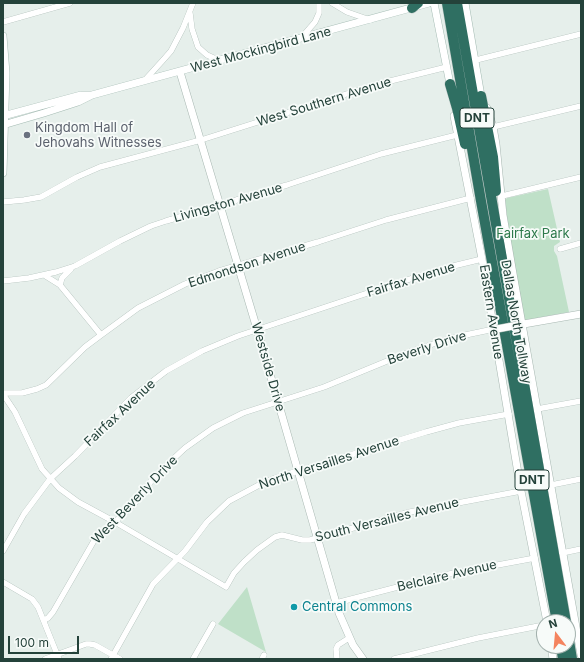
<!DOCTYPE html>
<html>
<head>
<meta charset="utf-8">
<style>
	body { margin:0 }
	#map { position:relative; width:584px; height:662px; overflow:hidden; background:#e6efeb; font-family:Inter,sans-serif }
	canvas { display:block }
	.frame { position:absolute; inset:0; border:4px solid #24423a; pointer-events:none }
	.north { position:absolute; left:536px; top:614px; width:40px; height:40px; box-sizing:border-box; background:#f7fbf9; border:1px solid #a3b1ad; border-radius:50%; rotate:344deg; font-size:11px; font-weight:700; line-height:16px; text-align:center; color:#24423a }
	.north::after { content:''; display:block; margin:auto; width:14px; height:18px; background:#f4845f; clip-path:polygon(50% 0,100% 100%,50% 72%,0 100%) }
	.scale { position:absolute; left:8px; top:636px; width:71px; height:18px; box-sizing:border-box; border:2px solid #24423a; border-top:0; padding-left:5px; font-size:12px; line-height:14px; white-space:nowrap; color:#24423a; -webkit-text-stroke:3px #f7fbf9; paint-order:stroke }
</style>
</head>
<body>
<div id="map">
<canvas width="584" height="662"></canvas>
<div class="frame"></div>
<div class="north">N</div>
<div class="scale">100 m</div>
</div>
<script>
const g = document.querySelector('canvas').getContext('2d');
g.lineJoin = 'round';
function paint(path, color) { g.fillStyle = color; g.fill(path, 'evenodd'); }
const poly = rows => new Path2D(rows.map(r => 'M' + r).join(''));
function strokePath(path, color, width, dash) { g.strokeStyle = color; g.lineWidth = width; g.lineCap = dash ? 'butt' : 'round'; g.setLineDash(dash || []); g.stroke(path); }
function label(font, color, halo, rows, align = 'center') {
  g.font = font + ' Inter,sans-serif'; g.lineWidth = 3.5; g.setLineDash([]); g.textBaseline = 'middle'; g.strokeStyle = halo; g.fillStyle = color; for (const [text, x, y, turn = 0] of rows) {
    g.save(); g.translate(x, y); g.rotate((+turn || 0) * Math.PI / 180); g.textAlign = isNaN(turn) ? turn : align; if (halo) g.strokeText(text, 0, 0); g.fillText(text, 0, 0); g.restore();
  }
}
const green = poly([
	[548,189,560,242,554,246,554,251,557,256,569,312,526,320,524,319,510,242,505,200,507,198],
	[247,587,266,652,218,624]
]);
const minor = poly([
	[332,3,347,12,370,20],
	[190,13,192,29,198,47,207,55,218,60],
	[3,22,70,3],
	[302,37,315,22,319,13,319,3],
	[476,60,581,34],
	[145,80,164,59,171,51,183,28,193,3],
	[493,127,581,106],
	[502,196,581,177],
	[3,202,24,200,41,197,77,177,100,167,201,140,378,84,447,67],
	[560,249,581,243],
	[44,275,60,285,101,335],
	[3,281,29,278,56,272,75,266,120,241,151,226,166,221,287,185,381,154,457,135],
	[60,285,62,278,71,269],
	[3,393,22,393,37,389,46,385,85,347,101,335,138,308,185,284,219,271,318,242,386,220,471,198],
	[3,394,15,412,42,469,59,488,78,502,115,522,226,587,234,573,244,562,257,550,275,537,282,535,302,540,310,540,410,512,521,491],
	[537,409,581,401],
	[551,485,581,479],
	[3,551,24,514,50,479,75,456,131,398,166,371,202,351,238,336,416,277,449,267,482,259],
	[562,553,581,549],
	[3,582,32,599,38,607,59,659],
	[336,603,444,575,535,558],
	[44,620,48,618,53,612,95,539,124,514,134,504,152,480,171,461,185,448,213,428,243,413,324,387,409,352,451,338,494,329],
	[45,659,86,644,90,644,95,645,120,659],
	[111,659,153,584,185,551,207,522,229,501,259,485,275,478,426,432,459,423,509,414],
	[193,659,213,624],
	[262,659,264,655],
	[337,659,336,649,338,645,349,638],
	[394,659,478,638,544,625]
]);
const tertiary = poly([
	[180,72,257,329,339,613,353,645,363,659],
	[487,108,493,127,496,144,503,215,512,268,581,655],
	[454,116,482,259,521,491,547,622],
	[518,325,581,314],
	[551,646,553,659]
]);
const secondary = poly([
	[434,3,450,84],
	[465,3,481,96],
	[3,36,6,73,3,173],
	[3,116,81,95,90,95],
	[3,125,44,113,78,102,92,95,429,3]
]);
const motorway = poly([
	[447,3,481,201,557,622],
	[457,3,566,622],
	[412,8,418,3],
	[450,84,457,108,465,144],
	[481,96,493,157,496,191],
	[568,635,572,659],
	[561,646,563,659]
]);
const tertiaryBridge = poly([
	[497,329,518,325]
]);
const markers = [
	[27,135,4,"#6b7280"],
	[294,607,4,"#0f9aa8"]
];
const shields = [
	[477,118,34],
	[532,480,34]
];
const shieldNames = [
	["DNT",477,118],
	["DNT",532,480]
];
const streetNames = [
	["West Mockingbird Lane",261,50,-15],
	["West Southern Avenue",324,102,-17],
	["Livingston Avenue",228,203,-16],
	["Edmondson Avenue",247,265,-18],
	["Fairfax Avenue",411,280,-17],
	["Eastern Avenue",491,312,81],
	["Dallas North Tollway",516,322,80],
	["Beverly Drive",427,348,-18],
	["Westside Drive",268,367,74],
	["Fairfax Avenue",120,413,-43],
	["North Versailles Avenue",329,463,-18],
	["West Beverly Drive",135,500,-46],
	["South Versailles Avenue",387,520,-14],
	["Belclaire Avenue",447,576,-13]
];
const worshipNames = [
	["Kingdom Hall of",35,128],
	["Jehovahs Witnesses",35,143]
];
const parkNames = [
	["Fairfax Park",533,234]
];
const cultureNames = [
	["Central Commons",302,607]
];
paint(green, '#bfe0c8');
strokePath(minor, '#a8b8b2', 6);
strokePath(tertiary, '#a8b8b2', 8);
strokePath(secondary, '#a4bbb3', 8);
strokePath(motorway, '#c2cac8', 11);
strokePath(minor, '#fff', 5.5);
strokePath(tertiary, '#fff', 7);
strokePath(secondary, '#fff', 7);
strokePath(motorway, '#2f6f62', 10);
strokePath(tertiaryBridge, '#a8b8b2', 8, []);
strokePath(tertiaryBridge, '#fff', 7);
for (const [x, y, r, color] of markers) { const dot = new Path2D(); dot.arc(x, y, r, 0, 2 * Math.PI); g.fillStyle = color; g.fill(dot); strokePath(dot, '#f7fbf9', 1.5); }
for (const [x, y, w] of shields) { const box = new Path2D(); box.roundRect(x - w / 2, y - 10, w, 20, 3); g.fillStyle = '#f7fbf9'; g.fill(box); strokePath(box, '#24423a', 1); }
label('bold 12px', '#24423a', null, shieldNames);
label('13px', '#24423a', '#f7fbf9', streetNames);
label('13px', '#5b616d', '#f7fbf9', worshipNames, 'left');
label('13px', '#2d7a4b', '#f7fbf9', parkNames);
label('13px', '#0d838f', '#f7fbf9', cultureNames, 'left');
</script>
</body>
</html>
